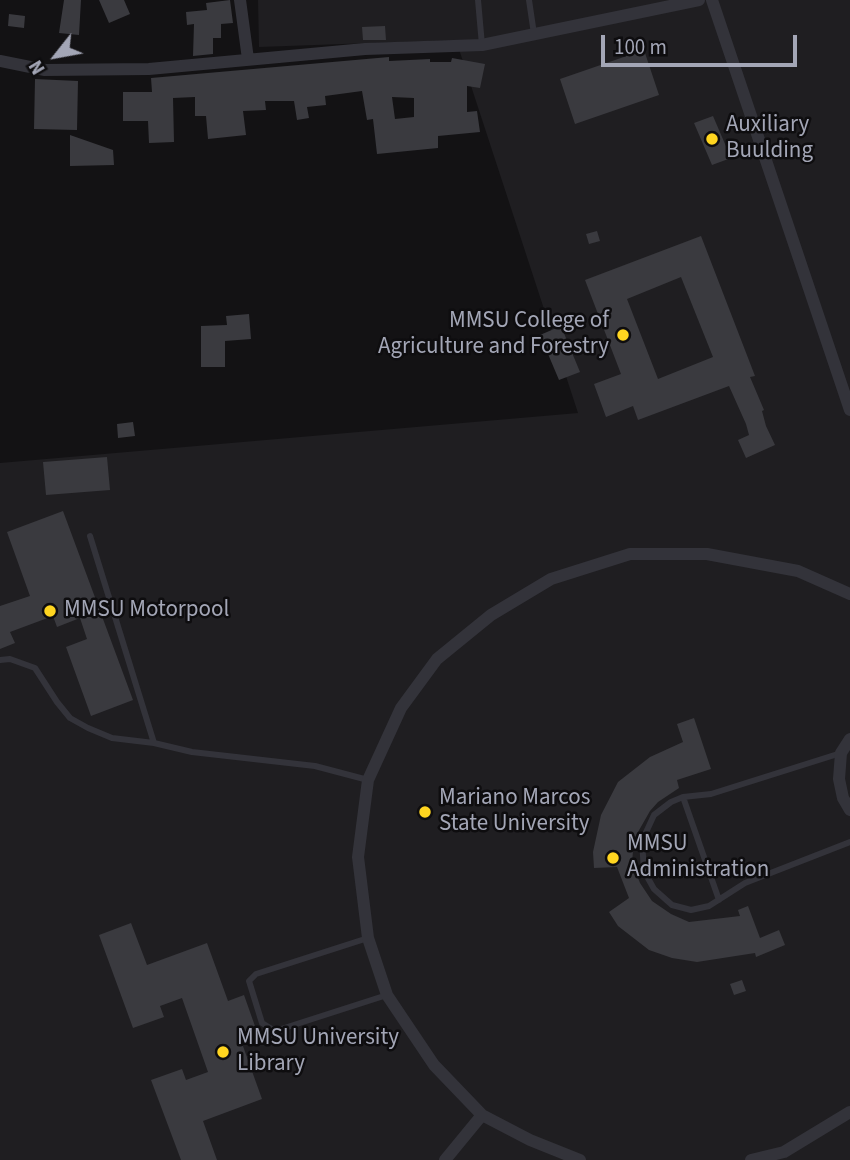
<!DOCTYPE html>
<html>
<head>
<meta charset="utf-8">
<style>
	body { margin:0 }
	#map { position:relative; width:850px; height:1160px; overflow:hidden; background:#131214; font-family:"Source Sans 3",sans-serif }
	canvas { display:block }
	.north { position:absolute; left:21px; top:21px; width:70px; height:70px; -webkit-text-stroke:5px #0e0d0f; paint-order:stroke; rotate:239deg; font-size:19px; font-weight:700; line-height:28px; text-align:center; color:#a3a6b6 }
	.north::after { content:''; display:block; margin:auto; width:24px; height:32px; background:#a3a6b6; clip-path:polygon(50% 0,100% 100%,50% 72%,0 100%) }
	.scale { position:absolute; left:601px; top:35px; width:196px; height:32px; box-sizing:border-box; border:4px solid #a3a6b6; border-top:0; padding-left:9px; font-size:21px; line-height:24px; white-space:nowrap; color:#a3a6b6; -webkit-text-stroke:5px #0e0d0f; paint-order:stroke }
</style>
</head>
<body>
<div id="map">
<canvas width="850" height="1160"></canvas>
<div class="north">N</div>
<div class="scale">100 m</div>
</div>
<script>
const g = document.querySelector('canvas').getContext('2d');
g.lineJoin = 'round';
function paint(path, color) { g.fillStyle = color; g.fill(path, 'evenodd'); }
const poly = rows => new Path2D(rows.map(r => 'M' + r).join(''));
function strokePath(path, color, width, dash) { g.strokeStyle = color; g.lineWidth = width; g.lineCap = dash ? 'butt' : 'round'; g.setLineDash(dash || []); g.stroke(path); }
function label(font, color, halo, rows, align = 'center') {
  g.font = font + ' "Source Sans 3",sans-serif'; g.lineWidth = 5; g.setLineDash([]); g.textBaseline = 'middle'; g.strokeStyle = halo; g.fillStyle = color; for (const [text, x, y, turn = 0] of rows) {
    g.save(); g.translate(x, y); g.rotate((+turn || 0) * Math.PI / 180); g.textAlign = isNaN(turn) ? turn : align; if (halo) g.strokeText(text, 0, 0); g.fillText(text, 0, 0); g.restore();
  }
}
const built = poly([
	[258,0,850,0,850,1160,0,1160,0,463,578,413,456,40,259,47]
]);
const building = poly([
	[64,0,81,0,79,35,59,33],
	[99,0,124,0,130,14,109,23],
	[230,0,233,23,221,24,221,38,213,38,213,54,193,56,194,24,187,25,186,12,207,10,206,3],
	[9,14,25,16,24,28,8,26],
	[385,26,386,40,363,40,362,27],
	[644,50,659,95,575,124,560,79],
	[389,57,389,61,430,59,430,62,451,62,452,58,485,64,480,88,467,86,467,112,477,111,480,132,438,136,438,148,377,154,373,119,367,120,362,91,325,96,326,105,307,107,309,118,297,120,294,101,265,101,266,110,243,111,246,135,208,139,206,116,195,116,195,97,173,98,174,142,149,143,148,121,123,121,123,92,152,92,151,78],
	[392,97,414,98,414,117,395,119],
	[35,79,78,81,77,130,34,129],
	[713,116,731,158,712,165,694,123],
	[70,135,113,150,114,165,70,166],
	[597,231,600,241,589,244,586,234],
	[701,236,755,376,750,377,764,410,762,411,766,426,775,445,746,458,738,440,749,435,746,424,729,386,638,420,633,406,606,417,594,384,621,374,585,280],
	[681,277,713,357,658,379,627,299],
	[249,314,251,339,225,341,225,367,201,367,201,326,227,325,226,316],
	[561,326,580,372,559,380,540,335],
	[133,422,135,436,118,438,117,424],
	[107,457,110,490,46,495,43,462],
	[63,511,133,700,91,716,66,647,87,639,80,618,57,627,53,616,10,632,15,643,0,649,0,606,30,596,7,532],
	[694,718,711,769,677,780,679,788,658,802,650,811,634,839,632,863,640,883,652,901,671,914,689,922,740,916,738,910,748,906,760,938,779,930,785,945,756,957,755,953,697,962,672,958,649,950,618,926,609,912,629,898,617,867,594,868,593,852,601,815,618,782,650,757,683,742,677,724],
	[131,923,147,965,207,943,228,1001,244,995,256,1029,239,1035,262,1099,203,1121,217,1160,181,1160,151,1080,182,1069,186,1080,208,1072,182,998,160,1006,164,1017,133,1028,99,935],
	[742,980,746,991,734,995,730,984]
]);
const lane = poly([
	[478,0,482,45],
	[529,0,534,34],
	[90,536,154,743,192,752,315,766,368,780],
	[0,660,10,659,35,668,57,702,70,718,88,728,112,738,154,743],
	[841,753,711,794,683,797,671,802,654,815,642,841,644,871,654,889,672,905,691,910,709,906,745,883,850,842],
	[683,797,719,900],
	[368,938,256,974,249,981,262,1023,275,1031,387,995]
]);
const street = poly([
	[240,0,248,59],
	[712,0,850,410],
	[0,61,45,70,149,69,365,49,482,45,699,0],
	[850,739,841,753,839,779,843,798,850,810],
	[445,1160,482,1115],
	[580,1160,530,1140,482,1115,434,1065,387,995,368,938,358,857,368,780,401,708,437,659,491,615,551,579,630,554,707,554,798,571,850,594],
	[751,1160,784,1152,850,1112]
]);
const markers = [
	[712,139,7,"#ffd520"],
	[623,335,7,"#ffd520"],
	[50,611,7,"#ffd520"],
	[425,812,7,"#ffd520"],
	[613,858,7,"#ffd520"],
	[223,1052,7,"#ffd520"]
];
const poiNames = [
	["Auxiliary",726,126],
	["Buulding",726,152],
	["MMSU College of",609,322,"right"],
	["Agriculture and Forestry",609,348,"right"],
	["MMSU Motorpool",64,611],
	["Mariano Marcos",439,799],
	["State University",439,825],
	["MMSU",627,845],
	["Administration",627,871],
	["MMSU University",237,1039],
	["Library",237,1065]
];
paint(built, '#1f1e21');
paint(building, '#3a3a3f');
strokePath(lane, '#33333a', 6);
strokePath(street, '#33333a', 12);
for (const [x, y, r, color] of markers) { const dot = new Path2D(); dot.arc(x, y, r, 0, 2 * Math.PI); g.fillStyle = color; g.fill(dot); strokePath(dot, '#0e0d0f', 2.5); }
label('23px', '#a3a6b6', '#0e0d0f', poiNames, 'left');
</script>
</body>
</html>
